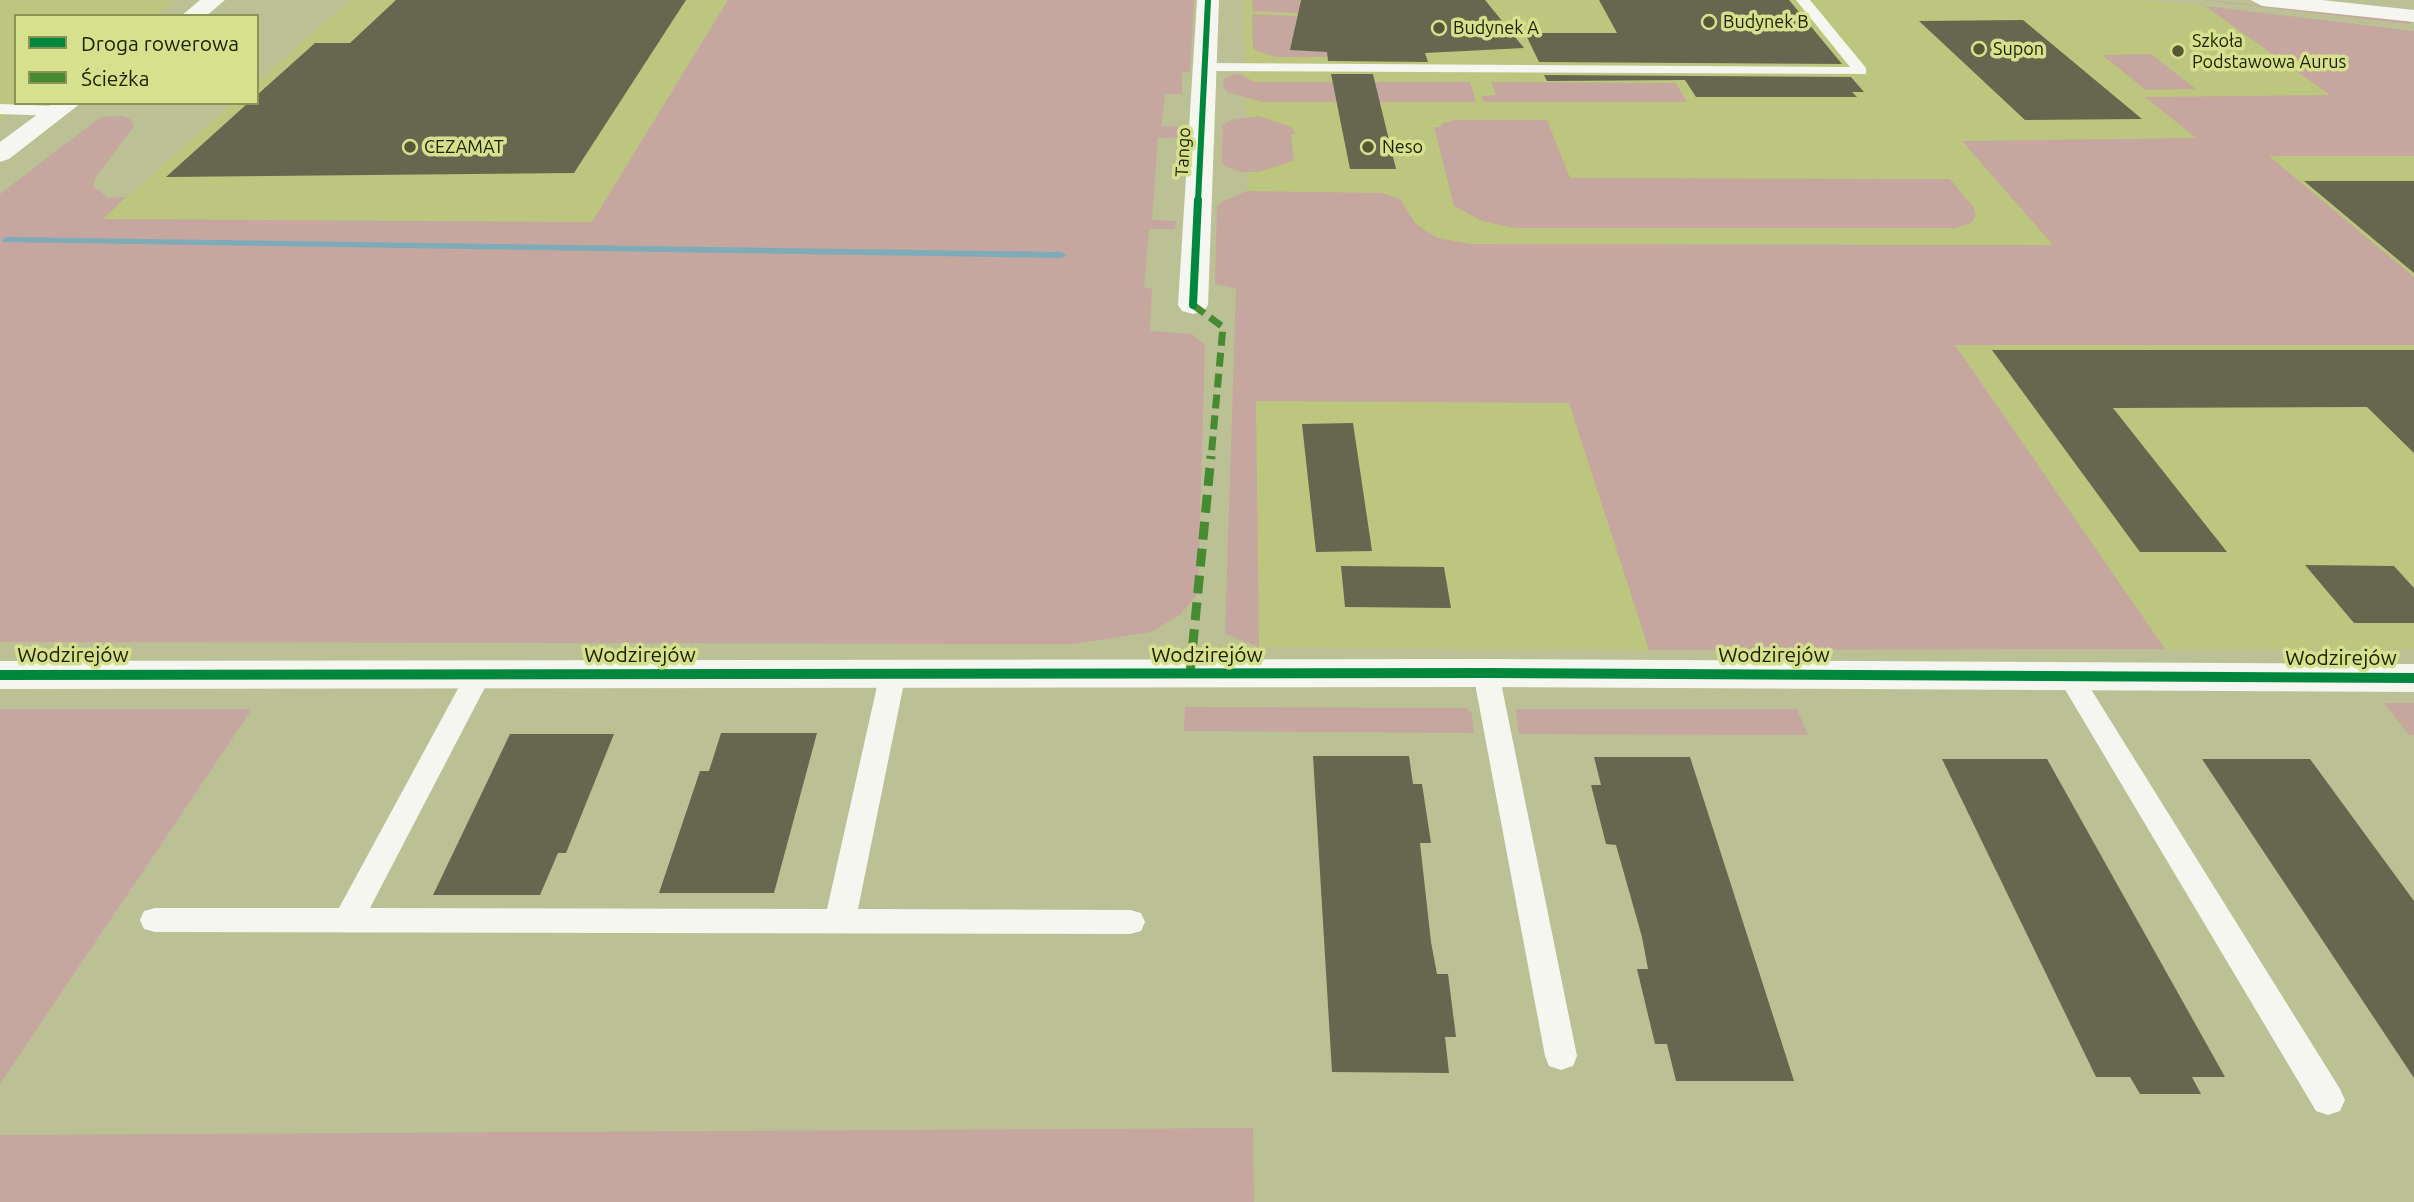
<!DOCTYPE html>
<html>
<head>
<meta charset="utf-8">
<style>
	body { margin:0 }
	#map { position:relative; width:2414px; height:1202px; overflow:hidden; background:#bbc194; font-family:Ubuntu,sans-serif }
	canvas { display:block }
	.legend { position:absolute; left:14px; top:14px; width:245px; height:91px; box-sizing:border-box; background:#d5e18d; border:2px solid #8b9455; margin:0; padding:9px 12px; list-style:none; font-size:21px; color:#1c2000 }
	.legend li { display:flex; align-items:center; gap:14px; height:35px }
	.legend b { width:35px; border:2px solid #8b9455 }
</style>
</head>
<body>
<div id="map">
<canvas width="2414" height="1202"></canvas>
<ul class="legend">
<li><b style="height:9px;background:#00873e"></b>Droga rowerowa</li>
<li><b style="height:9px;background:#468b32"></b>Ścieżka</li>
</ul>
</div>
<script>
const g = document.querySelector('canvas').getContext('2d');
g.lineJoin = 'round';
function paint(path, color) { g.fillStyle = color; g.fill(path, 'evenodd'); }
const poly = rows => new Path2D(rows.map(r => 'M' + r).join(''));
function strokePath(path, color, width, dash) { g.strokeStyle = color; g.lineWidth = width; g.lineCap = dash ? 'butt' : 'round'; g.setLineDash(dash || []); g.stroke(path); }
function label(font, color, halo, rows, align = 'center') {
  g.font = font + ' Ubuntu,sans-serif'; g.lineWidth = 7; g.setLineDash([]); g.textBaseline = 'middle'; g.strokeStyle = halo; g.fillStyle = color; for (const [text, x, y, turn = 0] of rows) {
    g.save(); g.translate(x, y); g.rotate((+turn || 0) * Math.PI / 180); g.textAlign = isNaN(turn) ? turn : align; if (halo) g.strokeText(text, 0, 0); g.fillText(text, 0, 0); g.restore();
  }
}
const built = poly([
	[0,0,176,0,153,16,16,16,16,103,25,103,0,120],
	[351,0,727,0,592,222,102,219,233,103,257,103,257,82],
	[1244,0,2141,0,2205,6,2332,95,2146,98,2198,138,1963,142,2143,346,2414,345,2414,649,2165,649,1966,360,1251,344],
	[2268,156,2414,156,2414,277,2343,218],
	[1255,401,1570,403,1649,650,1259,647]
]);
const green = poly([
	[728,0,1194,0,1190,72,1182,73,1182,94,1165,94,1161,126,1182,127,1182,137,1158,138,1152,220,1176,221,1175,229,1149,229,1144,287,1152,289,1150,331,1192,334,1205,345,1198,593,1181,614,1151,632,1073,644,0,642,0,194,101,117,123,116,130,119,134,126,96,177,93,186,109,198,126,197,103,219,592,222],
	[1252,0,1300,0,1298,13,1253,11],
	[2202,0,2207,0,2411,21,2410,24],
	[2205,6,2414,31,2414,156,2269,156,2414,277,2414,345,1955,345,2165,649,1649,650,1569,403,1256,401,1259,647,1225,634,1236,288,1215,284,1217,206,1224,201,1247,191,1382,193,1400,199,1415,223,1426,231,1438,238,1470,244,2053,245,1962,141,2196,138,2145,97,2330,95],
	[1252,14,1297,16,1291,50,1334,52,1325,57,1275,57,1253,49],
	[2151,54,2196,89,2146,90,2102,55],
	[1234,74,1242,75,1254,82,1470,82,1476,102,1262,102,1227,92,1223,87,1224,79],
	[1491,82,1676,83,1687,102,1484,102,1481,96,1496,95],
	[1259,116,1291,127,1296,134,1291,134,1294,161,1258,172,1242,172,1225,166,1222,160,1223,125,1231,120],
	[1454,120,1547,120,1570,178,1950,179,1974,208,1976,216,1971,223,1956,228,1514,228,1482,221,1454,206,1434,127,1441,127,1441,124],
	[2384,703,2414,703,2414,735,2409,735],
	[1185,707,1467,708,1472,714,1474,733,1184,731],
	[0,709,252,709,0,1084],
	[1516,709,1797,709,1808,735,1519,734],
	[1253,1128,1254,1202,0,1202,0,1135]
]);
const stream = poly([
	[7,237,1061,252,1067,255,1061,258,3,242,3,238,7,237]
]);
const building = poly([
	[396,0,686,0,574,173,166,177,248,103,257,103,257,95,315,43,350,43],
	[1301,0,1485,0,1524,48,1425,53,1428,62,1328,61,1327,52,1290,50],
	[1599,0,1789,0,1842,64,1539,62,1525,33,1617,33],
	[2023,20,2142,119,2025,120,1919,21],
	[1331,74,1373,74,1396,169,1350,169],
	[1544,75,1851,77,1864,92,1852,92,1857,97,1696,97,1685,80,1547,81],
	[2304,181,2414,181,2414,273],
	[1992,350,2414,350,2414,453,2367,407,2113,408,2227,552,2140,552],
	[1353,423,1372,551,1316,552,1302,424],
	[2305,565,2394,566,2414,588,2414,623,2354,623],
	[1341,566,1444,567,1451,608,1345,607],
	[721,733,817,733,774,893,659,893,700,771,709,771],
	[510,734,614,734,566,853,558,853,540,895,433,895],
	[1313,756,1409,756,1413,784,1422,784,1431,843,1420,843,1431,942,1437,974,1448,974,1456,1037,1445,1037,1449,1073,1332,1072],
	[1594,757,1690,757,1794,1081,1676,1081,1667,1044,1655,1044,1637,969,1648,969,1642,937,1616,845,1606,844,1591,785,1601,785],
	[1942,759,2047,759,2225,1077,2192,1077,2201,1094,2140,1094,2130,1077,2096,1077],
	[2202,759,2310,759,2414,901,2414,1078]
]);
const path = poly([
	[1274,13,1284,14]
]);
const lane = poly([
	[1796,0,1810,0,1866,68,1866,74,1205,71,1198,67,1205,63,1850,67,1796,0],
	[0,104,59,106,67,111,59,116,0,114,0,104],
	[893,664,902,667,906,673,858,909,1130,910,1141,913,1145,922,1141,931,1130,934,155,932,144,929,140,920,144,911,155,908,339,908,466,674,470,668,479,665,488,668,492,674,370,908,827,909,880,673,884,667,893,664],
	[1486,664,1495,667,1499,673,1577,1056,1573,1066,1561,1070,1549,1066,1545,1056,1473,673,1477,667,1486,664],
	[2070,667,2079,670,2340,1089,2345,1100,2340,1111,2328,1115,2316,1111,2057,676,2061,670,2070,667]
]);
const street = poly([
	[200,0,225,0,206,16,181,16,200,0],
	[1197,0,1219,0,1208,305,1204,311,1193,314,1182,311,1178,305,1197,0],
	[53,103,81,103,9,159,0,162,0,142,53,103],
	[1486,659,2414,664,2414,692,1486,687,0,689,0,661,1486,659]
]);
const secondary = poly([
	[2251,0,2322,0,2414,10,2414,22,2262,6,2251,0]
]);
const quietFar1 = poly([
	[1193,305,1223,327,1211,458]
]);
const quiet = poly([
	[1190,674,1211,456]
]);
const cyclewayFar2 = poly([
	[1198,201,1208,0]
]);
const cyclewayFar1 = poly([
	[1193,305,1198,200]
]);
const cycleway = poly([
	[0,675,1486,673,2414,678]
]);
const markers = [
	[1709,22,7,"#545834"],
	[1439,28,7,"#545834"],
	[1979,49,7,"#545834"],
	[2178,51,7,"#545834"],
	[410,147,7,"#545834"],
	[1368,147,7,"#545834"]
];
const farPoinames = [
	["Budynek B",1723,22],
	["Budynek A",1453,28],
	["Szkoła",2192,41],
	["Podstawowa Aurus",2192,62],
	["Supon",1993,49],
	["CEZAMAT",424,147],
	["Neso",1382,147]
];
const farStreetnames = [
	["Tango",1183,152,-87]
];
const streetNames = [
	["Wodzirejów",73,655],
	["Wodzirejów",640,655],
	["Wodzirejów",1207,655],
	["Wodzirejów",1774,655],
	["Wodzirejów",2341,658]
];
paint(built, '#bdc67f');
paint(green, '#c5a79f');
paint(stream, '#7eabb8');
paint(building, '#66674e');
strokePath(path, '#c1c3b5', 2.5, [1, 3.5]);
paint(lane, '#f5f6ef');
paint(street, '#f5f6ef');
paint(secondary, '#f5f6ef');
strokePath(quietFar1, '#468b32', 7, [14, 7]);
strokePath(quiet, '#468b32', 9, [18, 9]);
strokePath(cyclewayFar2, '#00873e', 6);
strokePath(cyclewayFar1, '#00873e', 8);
strokePath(cycleway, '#00873e', 10);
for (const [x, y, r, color] of markers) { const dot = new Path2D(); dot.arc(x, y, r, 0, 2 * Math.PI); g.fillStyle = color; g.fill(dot); strokePath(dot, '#d5e18d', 2.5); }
label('18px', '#1c2000', '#d5e18d', farPoinames, 'left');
label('18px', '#1c2000', '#d5e18d', farStreetnames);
label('21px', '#1c2000', '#d5e18d', streetNames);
</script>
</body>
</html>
